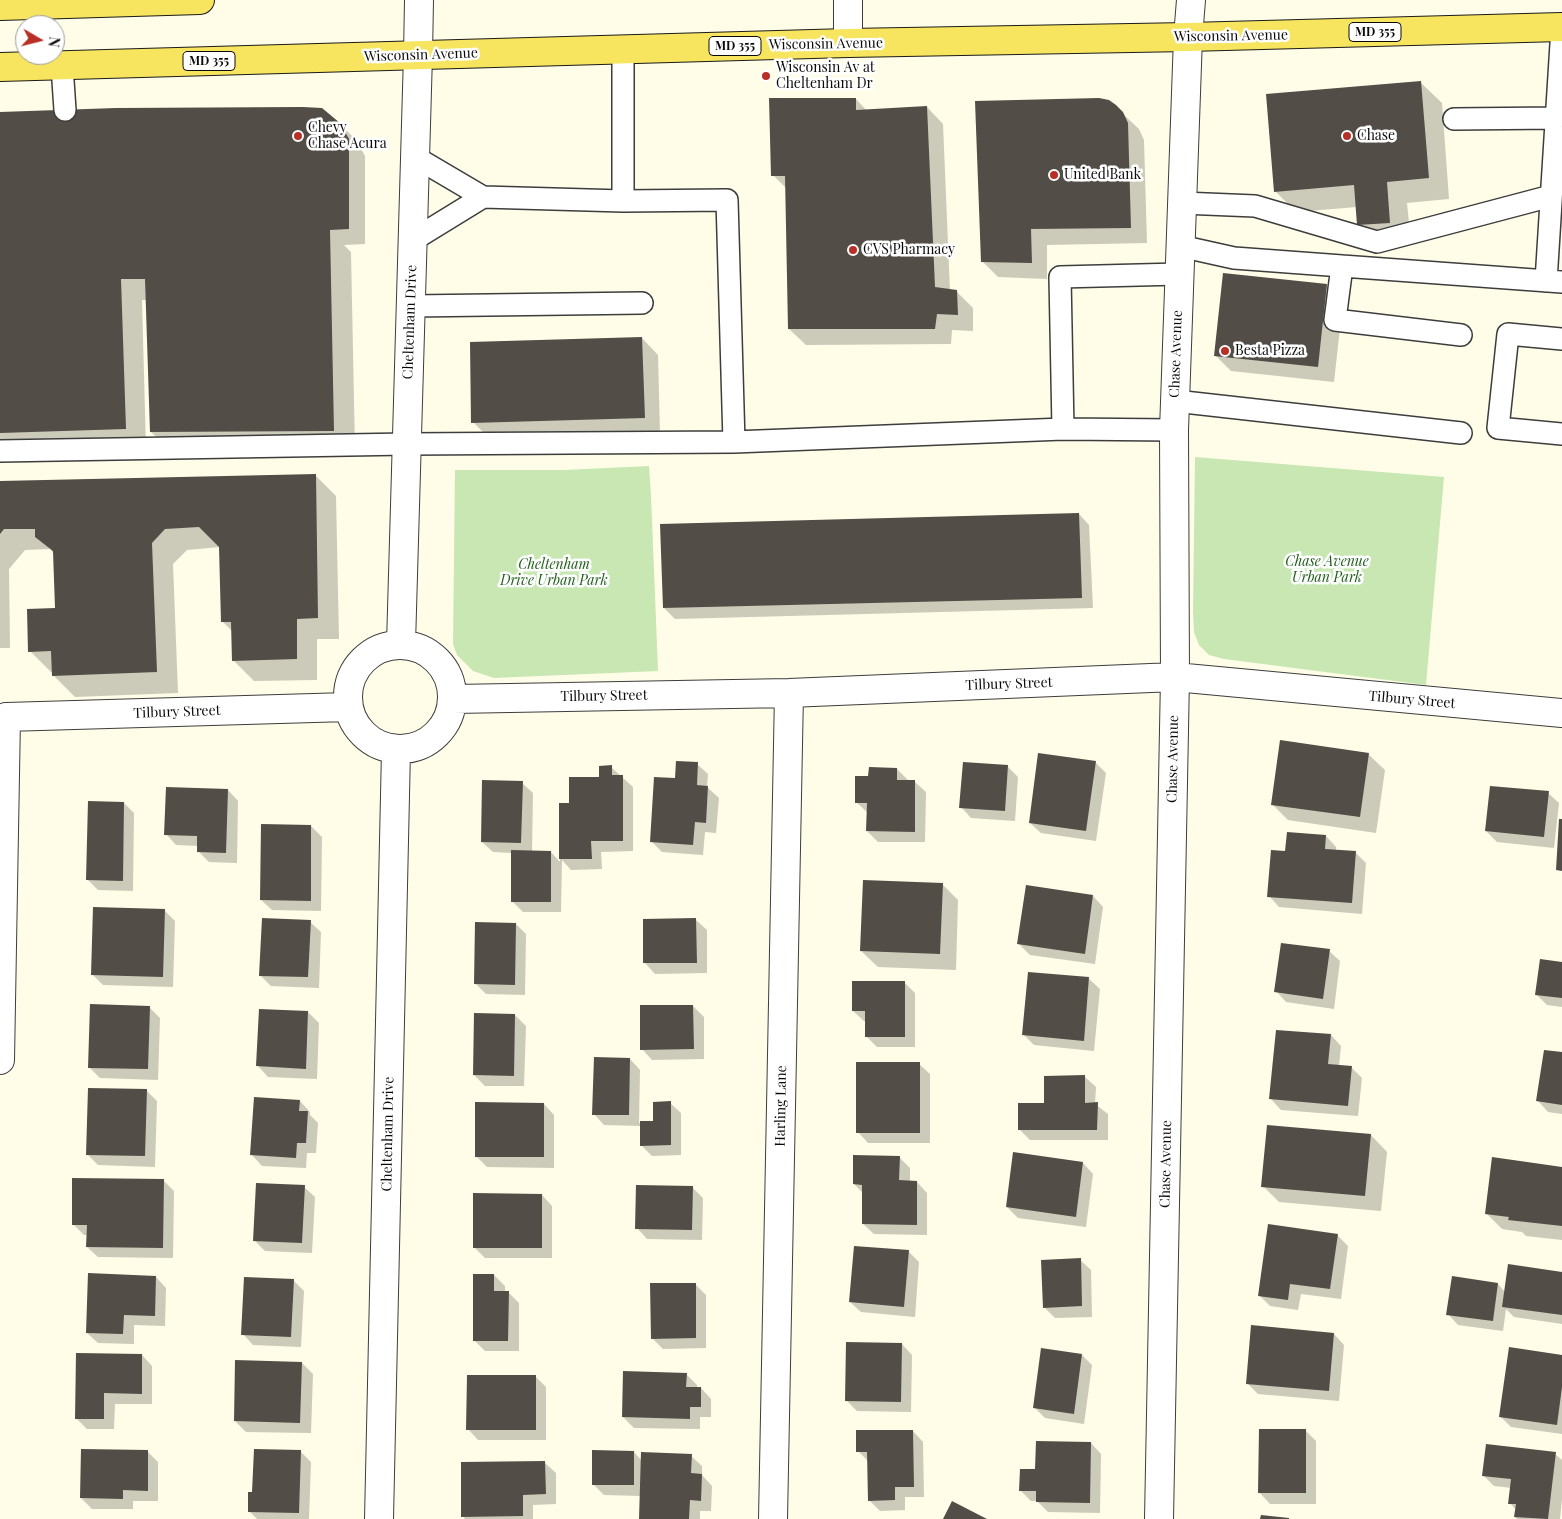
<!DOCTYPE html>
<html>
<head>
<meta charset="utf-8">
<style>
	body { margin:0 }
	#map { position:relative; width:1562px; height:1519px; overflow:hidden; background:#fffde7; font-family:"Playfair Display",serif }
	canvas { display:block }
	.north { position:absolute; left:15px; top:15px; width:50px; height:50px; box-sizing:border-box; background:#fff; border:1px solid #9d9d9d; border-radius:50%; rotate:98deg; font-size:14px; font-weight:700; line-height:20px; text-align:center; color:#0a0a0a }
	.north::after { content:''; display:block; margin:auto; width:18px; height:22px; background:#b72f25; clip-path:polygon(50% 0,100% 100%,50% 72%,0 100%) }
</style>
</head>
<body>
<div id="map">
<canvas width="1562" height="1519"></canvas>
<div class="north">N</div>
</div>
<script>
const g = document.querySelector('canvas').getContext('2d');
g.lineJoin = 'round';
function paint(path, color) { g.fillStyle = color; g.fill(path, 'evenodd'); }
const poly = rows => new Path2D(rows.map(r => 'M' + r).join(''));
function strokePath(path, color, width, dash) { g.strokeStyle = color; g.lineWidth = width; g.lineCap = dash ? 'butt' : 'round'; g.setLineDash(dash || []); g.stroke(path); }
function label(font, color, halo, rows, align = 'center') {
  g.font = font + ' "Playfair Display",serif'; g.lineWidth = 5; g.setLineDash([]); g.textBaseline = 'middle'; g.strokeStyle = halo; g.fillStyle = color; for (const [text, x, y, turn = 0] of rows) {
    g.save(); g.translate(x, y); g.rotate((+turn || 0) * Math.PI / 180); g.textAlign = isNaN(turn) ? turn : align; if (halo) g.strokeText(text, 0, 0); g.fillText(text, 0, 0); g.restore();
  }
}
const green = poly([
	[1195,457,1444,477,1426,685,1224,659,1209,655,1199,645,1194,632,1193,613],
	[649,466,651,495,658,671,494,678,473,671,457,655,453,644,455,470,564,470]
]);
const shadow = poly([
	[1420,82,1442,103,1449,199,1407,203,1411,243,1379,246,1358,225,1357,207,1296,212,1275,191],
	[856,99,867,111,927,107,943,124,950,291,957,292,973,308,973,331,952,330,951,344,806,345,789,329,787,189,773,175],
	[0,113,340,124,356,140,365,156,365,244,344,245,351,252,355,451,173,453,151,432,147,300,142,300,146,450,0,454],
	[1122,113,1139,129,1144,140,1147,243,1047,245,1047,279,998,277,982,261],
	[1327,285,1343,301,1334,382,1231,371,1215,355],
	[642,338,658,355,660,434,489,438,473,422],
	[315,475,336,496,339,639,317,639,317,680,254,681,233,660,232,631,222,621,220,547,187,550,173,564,178,693,75,697,54,676,53,672,51,672,30,651,56,609,54,554,50,549,25,550,9,569,10,648,0,648,0,482],
	[1079,514,1089,525,1093,608,675,619,664,608],
	[1368,754,1385,770,1376,833,1288,820,1272,804],
	[1095,762,1106,773,1096,841,1041,833,1030,823],
	[697,764,708,774,707,787,719,798,716,833,705,832,703,855,662,852,651,841,676,780],
	[1007,766,1018,777,1015,821,971,818,961,807],
	[611,767,633,787,633,851,601,852,602,869,571,870,562,860,561,912,523,912,512,901,512,853,493,852,482,842,522,783,533,793,532,852,551,852,560,862,561,805,570,804],
	[897,769,908,780,907,782,915,782,926,792,925,842,878,842,867,831,868,813,856,802,869,777],
	[228,790,238,801,237,863,209,862,198,851,198,846,176,845,166,834],
	[1548,793,1559,803,1554,848,1497,842,1486,831],
	[124,803,134,813,133,891,98,890,87,879],
	[311,826,322,837,321,911,272,910,261,900],
	[1326,836,1336,847,1336,851,1355,852,1366,863,1362,914,1279,907,1269,896,1286,852],
	[942,884,958,900,956,970,878,967,861,951],
	[1093,896,1103,907,1095,964,1030,955,1019,944],
	[164,910,175,921,173,987,103,985,92,974],
	[696,920,707,930,707,973,655,974,645,963],
	[310,922,321,932,319,988,271,986,260,975],
	[516,924,526,934,525,995,486,994,475,983],
	[1329,951,1340,961,1334,1009,1286,1002,1276,991],
	[1562,963,1562,1007,1547,1005,1536,994],
	[1029,973,1089,979,1100,989,1094,1051,1034,1045,1023,1034],
	[905,983,915,993,915,1047,877,1047,866,1036,866,1021,864,1021,853,1011],
	[693,1006,704,1017,704,1059,652,1060,642,1049],
	[149,1007,160,1018,158,1080,100,1078,90,1068],
	[308,1012,319,1023,317,1079,268,1077,258,1066],
	[515,1015,526,1026,524,1086,485,1086,474,1075],
	[1331,1035,1341,1046,1339,1066,1351,1067,1362,1078,1358,1116,1281,1110,1271,1099],
	[1562,1053,1562,1114,1548,1112,1538,1101],
	[630,1059,640,1070,639,1123,654,1122,670,1103,681,1113,681,1155,652,1156,641,1145,641,1126,604,1125,594,1114],
	[919,1064,930,1074,930,1143,868,1143,858,1132],
	[1085,1077,1096,1087,1095,1104,1108,1114,1108,1140,1030,1140,1019,1129,1045,1104],
	[147,1091,157,1101,155,1167,98,1165,87,1154],
	[300,1101,310,1112,310,1115,318,1123,316,1153,307,1153,306,1168,262,1166,252,1155],
	[544,1104,554,1115,554,1168,487,1167,476,1156],
	[1371,1135,1387,1152,1381,1211,1279,1202,1263,1186],
	[899,1157,910,1168,910,1182,917,1182,927,1193,927,1235,874,1234,863,1224,863,1193,854,1184],
	[1083,1163,1093,1174,1086,1227,1018,1218,1007,1207],
	[1562,1168,1562,1240,1526,1236,1522,1232,1502,1229,1486,1213],
	[163,1180,174,1191,173,1258,98,1257,87,1247,88,1235,84,1235,73,1224],
	[304,1187,315,1197,312,1253,265,1251,254,1240],
	[692,1187,703,1198,702,1240,647,1239,637,1228],
	[542,1195,552,1206,552,1258,485,1258,474,1247],
	[1337,1235,1348,1246,1341,1299,1301,1294,1298,1310,1270,1306,1259,1295],
	[908,1251,919,1262,915,1317,861,1312,850,1302],
	[1080,1260,1091,1270,1092,1317,1055,1318,1044,1307],
	[1562,1273,1562,1324,1514,1317,1506,1309,1503,1331,1458,1325,1448,1314,1498,1284,1505,1292],
	[494,1275,505,1286,505,1292,508,1292,519,1303,519,1351,485,1351,474,1340],
	[156,1277,166,1288,165,1326,134,1325,134,1344,98,1343,87,1333],
	[293,1280,304,1291,301,1347,253,1345,243,1334],
	[695,1284,706,1295,706,1348,663,1349,652,1338],
	[1334,1334,1344,1345,1339,1401,1258,1394,1247,1383],
	[902,1344,912,1355,911,1412,857,1411,846,1400],
	[142,1355,152,1366,152,1404,115,1404,114,1429,87,1429,76,1418],
	[1082,1355,1092,1365,1084,1424,1045,1418,1034,1407],
	[1562,1356,1562,1434,1511,1427,1500,1416],
	[302,1363,313,1374,311,1433,246,1432,235,1421],
	[686,1374,697,1385,697,1388,701,1388,711,1399,711,1417,700,1417,700,1429,634,1428,623,1417],
	[535,1376,546,1387,546,1440,478,1440,468,1429],
	[913,1431,923,1442,924,1497,905,1497,905,1510,880,1511,869,1500,869,1462,858,1451],
	[1306,1431,1316,1441,1316,1504,1270,1504,1260,1493],
	[1091,1443,1101,1454,1100,1513,1048,1512,1037,1501,1031,1501,1020,1490,1037,1470],
	[147,1451,158,1462,158,1501,133,1501,133,1509,92,1509,81,1498],
	[300,1451,311,1462,309,1519,257,1519,249,1511,253,1493],
	[634,1452,642,1461,691,1456,702,1466,702,1475,712,1486,711,1511,700,1511,700,1519,641,1519,641,1496,604,1495,593,1484],
	[1555,1454,1562,1460,1562,1499,1560,1519,1517,1519,1515,1517,1516,1510,1510,1503,1512,1488,1494,1486,1483,1475],
	[545,1463,556,1473,556,1504,533,1505,533,1519,465,1519,463,1516]
]);
const building = poly([
	[1421,81,1429,178,1387,182,1390,223,1357,225,1354,185,1274,192,1266,94],
	[769,98,856,98,856,110,927,106,935,287,957,290,958,315,937,314,935,329,788,329,785,176,771,176],
	[1099,98,1109,100,1116,105,1123,112,1128,123,1131,228,1031,229,1032,263,981,262,975,101],
	[303,107,322,108,340,123,349,139,349,229,330,230,334,431,150,432,145,279,121,279,126,429,0,433,0,112,116,108],
	[1223,273,1327,284,1318,367,1214,356],
	[642,337,645,418,471,423,470,342],
	[316,474,318,618,297,619,297,659,232,661,231,622,221,622,219,547,199,527,165,529,152,543,157,672,52,676,51,651,28,652,27,609,55,608,53,551,35,537,35,529,4,529,0,534,0,481],
	[1079,513,1082,598,663,608,660,524],
	[1280,740,1369,753,1360,817,1271,805],
	[1038,753,1096,761,1086,831,1029,823],
	[676,761,698,762,697,785,708,786,706,823,695,822,693,845,650,842,654,777,675,778],
	[963,762,1008,765,1005,811,959,808],
	[612,765,612,775,623,775,623,841,591,841,592,859,559,859,559,803,569,803,569,777,599,777,599,766],
	[869,767,897,768,897,780,915,780,915,832,866,831,867,803,855,803,855,776,868,776],
	[482,780,523,781,521,843,481,842],
	[1490,786,1549,791,1544,837,1485,831],
	[166,787,228,789,226,853,197,852,197,836,164,835],
	[88,801,124,802,123,881,86,880],
	[1559,819,1562,819,1562,871,1556,870],
	[261,824,311,825,311,901,260,900],
	[1287,832,1326,835,1325,849,1356,851,1352,903,1267,897,1271,850,1285,851],
	[511,850,551,851,551,902,511,902],
	[863,880,943,883,940,954,860,951],
	[1026,885,1093,895,1085,954,1017,944],
	[93,907,165,909,163,977,91,975],
	[262,918,311,920,308,977,259,976],
	[696,918,697,963,643,963,643,919],
	[475,922,516,923,515,985,474,984],
	[1281,943,1330,949,1323,999,1274,992],
	[1540,959,1562,962,1562,998,1535,995],
	[1028,972,1089,977,1084,1041,1022,1035],
	[852,981,905,981,905,1037,865,1037,865,1011,852,1011],
	[90,1004,150,1006,148,1069,88,1068],
	[640,1005,693,1005,694,1049,640,1050],
	[259,1009,308,1011,306,1069,256,1066],
	[474,1013,515,1014,514,1076,473,1075],
	[1276,1030,1331,1034,1328,1064,1352,1066,1348,1106,1269,1099],
	[1544,1050,1562,1052,1562,1105,1536,1101],
	[594,1057,630,1058,629,1115,592,1115],
	[856,1062,920,1062,920,1133,856,1133],
	[1085,1075,1085,1103,1098,1102,1097,1130,1018,1130,1018,1103,1044,1103,1044,1076],
	[88,1088,147,1089,145,1156,86,1155],
	[254,1097,300,1100,299,1111,308,1111,306,1143,297,1143,296,1158,250,1155],
	[671,1101,671,1145,640,1146,640,1121,653,1121,653,1102],
	[475,1102,544,1103,544,1157,475,1157],
	[1267,1125,1371,1134,1365,1196,1261,1187],
	[1013,1152,1083,1162,1076,1217,1006,1207],
	[853,1155,900,1156,899,1180,917,1181,917,1225,862,1224,862,1185,853,1184],
	[1492,1157,1562,1167,1562,1226,1508,1220,1509,1217,1485,1214],
	[72,1178,164,1179,163,1248,86,1247,87,1225,72,1225],
	[256,1183,305,1185,302,1243,253,1241],
	[636,1185,693,1186,692,1230,635,1229],
	[473,1193,542,1194,542,1248,473,1248],
	[1268,1224,1338,1234,1330,1289,1290,1284,1288,1300,1258,1296],
	[854,1246,909,1250,904,1307,849,1302],
	[1081,1258,1082,1306,1043,1308,1041,1260],
	[1508,1264,1562,1272,1562,1315,1502,1307],
	[88,1273,156,1276,155,1316,124,1315,123,1334,86,1333],
	[473,1274,494,1274,494,1291,509,1291,508,1341,473,1341],
	[1452,1276,1498,1283,1493,1321,1446,1315],
	[244,1277,294,1279,291,1337,241,1335],
	[650,1283,696,1283,696,1338,651,1339],
	[1251,1325,1334,1333,1329,1391,1246,1384],
	[846,1342,902,1343,901,1402,845,1401],
	[1509,1347,1562,1355,1562,1387,1557,1425,1499,1417],
	[1041,1348,1082,1354,1074,1414,1033,1408],
	[76,1353,142,1354,142,1394,104,1393,104,1419,75,1419],
	[235,1360,302,1362,300,1423,234,1421],
	[623,1371,687,1373,686,1387,701,1387,701,1407,690,1407,690,1419,622,1417],
	[467,1375,536,1375,536,1430,466,1430],
	[1259,1429,1306,1429,1306,1493,1258,1493],
	[856,1430,913,1430,914,1487,895,1487,895,1500,868,1501,867,1452,856,1452],
	[1036,1441,1091,1442,1090,1503,1036,1502,1036,1491,1019,1491,1020,1469,1035,1469],
	[1486,1444,1556,1452,1548,1519,1514,1517,1516,1504,1508,1504,1511,1479,1482,1476],
	[81,1449,148,1450,148,1491,123,1490,123,1499,80,1498],
	[254,1449,301,1450,299,1513,248,1512,248,1492,252,1492],
	[592,1450,634,1451,634,1485,592,1485],
	[641,1452,692,1454,691,1473,702,1474,701,1501,690,1500,689,1519,639,1519],
	[545,1461,546,1494,523,1495,523,1516,461,1517,461,1462],
	[952,1501,987,1519,943,1519],
	[1261,1515,1289,1518,1289,1519,1260,1519]
]);
const service = poly([
	[623,50,623,201],
	[62,66,65,110],
	[1454,119,1556,118],
	[1182,203,1255,206,1377,242,1551,196],
	[413,240,483,197],
	[1180,246,1234,258,1342,266,1335,320,1461,335],
	[1342,266,1562,282],
	[1546,281,1562,28],
	[411,306,642,303],
	[1562,339,1508,334,1498,428,1562,434],
	[1175,401,1461,433],
	[1174,430,1063,429,1060,277,1179,274],
	[734,442,1063,429],
	[0,451,407,444,734,442,727,200,623,201,483,197,415,157]
]);
const minor = poly([
	[848,0,848,43],
	[401,644,418,55],
	'348 697a52 52 0 1 1 104 0a52 52 0 1 1-104 0Z',
	[454,699,789,693,1175,677,1562,713],
	[0,1060,6,717,348,707],
	[379,1519,396,750],
	[773,1519,789,693],
	[1159,1519,1175,677,1174,430,1188,37,1191,0]
]);
const tertiary = poly([
	[418,55,419,0]
]);
const primary = poly([
	[0,6,200,0],
	[0,67,848,43,1188,37,1562,27]
]);
const markers = [
	[766,76,5,"#b72f25"],
	[298,136,5,"#b72f25"],
	[1347,136,5,"#b72f25"],
	[1054,175,5,"#b72f25"],
	[853,250,5,"#b72f25"],
	[1225,351,5,"#b72f25"]
];
const shields = [
	[1375,32,52],
	[735,46,52],
	[209,61,52]
];
const shieldNames = [
	["MD 355",1375,32],
	["MD 355",735,46],
	["MD 355",209,61]
];
const streetNames = [
	["Wisconsin Avenue",1231,36,-1],
	["Wisconsin Avenue",826,44,-1],
	["Wisconsin Avenue",421,55,-2],
	["Cheltenham Drive",410,322,-88],
	["Chase Avenue",1176,354,-88],
	["Tilbury Street",1009,684,-2],
	["Tilbury Street",604,696,-1],
	["Tilbury Street",1412,700,5],
	["Tilbury Street",177,712,-2],
	["Chase Avenue",1173,759,-89],
	["Harling Lane",781,1106,-89],
	["Cheltenham Drive",388,1134,-89],
	["Chase Avenue",1166,1164,-89]
];
const poiNames = [
	["Wisconsin Av at",776,68],
	["Cheltenham Dr",776,84],
	["Chevy",308,128],
	["Chase Acura",308,144],
	["Chase",1357,136],
	["United Bank",1064,175],
	["CVS Pharmacy",863,250],
	["Besta Pizza",1235,351]
];
const parkNames = [
	["Chase Avenue",1327,562],
	["Urban Park",1327,578],
	["Cheltenham",554,565],
	["Drive Urban Park",554,581]
];
paint(green, '#c8e7b3');
paint(shadow, '#0003');
paint(building, '#524d47');
strokePath(service, '#3d3d3d', 24);
strokePath(minor, '#3d3d3d', 30);
strokePath(tertiary, '#3d3d3d', 30);
strokePath(primary, '#1b1b1b', 30);
strokePath(service, '#fff', 21);
strokePath(minor, '#fff', 28);
strokePath(tertiary, '#fff', 28);
strokePath(primary, '#f7e45f', 28);
for (const [x, y, r, color] of markers) { const dot = new Path2D(); dot.arc(x, y, r, 0, 2 * Math.PI); g.fillStyle = color; g.fill(dot); strokePath(dot, '#fff', 2); }
for (const [x, y, w] of shields) { const box = new Path2D(); box.roundRect(x - w / 2, y - 9.5, w, 19, 4); g.fillStyle = '#fff'; g.fill(box); strokePath(box, '#0a0a0a', 1); }
label('bold 12px', '#0a0a0a', null, shieldNames);
label('14px', '#0a0a0a', '#fff', streetNames);
label('14px', '#0a0a0a', '#fff', poiNames, 'left');
label('italic 14px', '#22601c', '#fff', parkNames);
</script>
</body>
</html>
